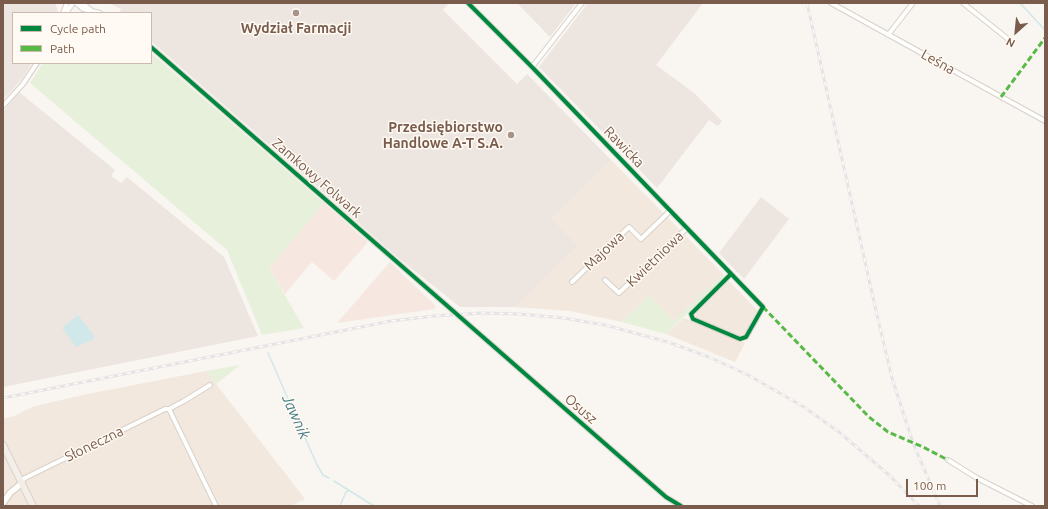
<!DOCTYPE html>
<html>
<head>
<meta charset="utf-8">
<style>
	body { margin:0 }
	#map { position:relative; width:1048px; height:509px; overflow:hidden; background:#f9f5f0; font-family:Ubuntu,sans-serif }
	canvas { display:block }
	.frame { position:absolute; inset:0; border:4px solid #7a5c4d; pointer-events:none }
	.legend { position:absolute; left:12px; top:12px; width:140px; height:52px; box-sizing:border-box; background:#fffaf3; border:1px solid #cabbb1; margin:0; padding:5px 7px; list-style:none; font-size:12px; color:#7a5c4d }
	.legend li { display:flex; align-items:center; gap:8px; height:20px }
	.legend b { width:20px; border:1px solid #cabbb1 }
	.north { position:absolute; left:996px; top:12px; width:40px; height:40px; -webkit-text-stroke:3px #fffaf3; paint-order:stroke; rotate:207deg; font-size:11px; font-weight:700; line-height:16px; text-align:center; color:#7a5c4d }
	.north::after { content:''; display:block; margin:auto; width:14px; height:18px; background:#7a5c4d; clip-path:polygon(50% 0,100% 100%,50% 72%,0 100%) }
	.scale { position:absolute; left:906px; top:479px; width:72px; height:18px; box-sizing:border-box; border:2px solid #7a5c4d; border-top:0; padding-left:5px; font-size:12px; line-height:14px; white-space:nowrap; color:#7a5c4d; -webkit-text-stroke:3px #fffaf3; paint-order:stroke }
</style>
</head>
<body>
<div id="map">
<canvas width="1048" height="509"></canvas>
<div class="frame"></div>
<ul class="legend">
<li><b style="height:5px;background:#00873e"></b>Cycle path</li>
<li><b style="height:5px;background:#58b947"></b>Path</li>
</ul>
<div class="north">N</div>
<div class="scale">100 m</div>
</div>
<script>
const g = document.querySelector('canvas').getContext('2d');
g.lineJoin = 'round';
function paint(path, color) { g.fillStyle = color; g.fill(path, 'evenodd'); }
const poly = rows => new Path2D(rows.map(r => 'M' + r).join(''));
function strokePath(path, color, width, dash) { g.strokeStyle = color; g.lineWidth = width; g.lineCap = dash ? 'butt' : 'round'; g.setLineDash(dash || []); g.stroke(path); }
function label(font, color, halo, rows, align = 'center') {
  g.font = font + ' Ubuntu,sans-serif'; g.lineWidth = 3; g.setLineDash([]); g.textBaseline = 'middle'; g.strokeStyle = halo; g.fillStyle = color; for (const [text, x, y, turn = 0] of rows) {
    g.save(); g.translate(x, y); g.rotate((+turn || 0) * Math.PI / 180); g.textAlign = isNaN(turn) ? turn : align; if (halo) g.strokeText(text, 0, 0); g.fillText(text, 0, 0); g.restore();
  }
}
const residential = poly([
	[611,160,723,274,674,321,649,295,622,322,570,311,515,307,578,246,552,218],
	[728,280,758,311,745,334,740,336,696,318,695,313],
	[684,318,745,343,735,362,666,334],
	[206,371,305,499,291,506,3,506,3,419,14,416,32,407,78,396]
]);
const commercial = poly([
	[324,203,368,242,334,281,312,262,285,294,269,268],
	[390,262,436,306,434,309,337,323]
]);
const industrial = poly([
	[3,3,54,3,56,5,58,13,13,13,13,63,32,63,22,79,3,100],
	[109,3,449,3,443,10,517,84,527,74,611,160,552,218,578,246,515,307,460,307,396,256,151,41,151,13,119,13,121,9],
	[517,3,576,3,550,37],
	[588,3,703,3,656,65,694,93,722,121,718,126,709,120,657,188,539,67],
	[19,92,115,170,111,176,121,183,127,177,224,257,258,336,3,387,3,112],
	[761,197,789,219,744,279,719,253]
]);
const green = poly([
	[151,53,324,203,269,268,304,328,262,335,227,250,30,83,43,63,151,63],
	[723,274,725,277,666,334,622,322,649,295,674,321],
	[240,365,216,384,206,371]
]);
const water = poly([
	[78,315,93,334,94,339,76,347,62,328]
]);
const stream = poly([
	[1020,3,1045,30],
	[268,353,317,465,323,475,329,478],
	[334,481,374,506],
	[340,506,346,492,348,491]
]);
const street = poly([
	[76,3,83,9,100,13],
	[82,3,91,10],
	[468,3,532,67,763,307,746,337,740,339,693,319,691,314,731,274],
	[831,3,1045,121],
	[963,3,1008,39],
	[63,13,67,3],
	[66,13,73,3],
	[888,35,913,3],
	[151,47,658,490,666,497,681,506],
	[532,67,582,3],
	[3,106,23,84,37,63],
	[605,280,619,293,687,228],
	[572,282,629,227,641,239,670,211],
	[169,409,216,506],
	[948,460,977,478,1032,506],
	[22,483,23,479,165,409,169,409,184,401,210,385]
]);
const secondary = poly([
	[3,503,10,493,22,483]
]);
const primary = poly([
	[3,445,33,506]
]);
const rail = poly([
	[807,3,877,315,892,378,913,443,940,506],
	[3,398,391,321,434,316,481,313,520,314,563,318,605,325,668,342,709,357,748,375,804,407,839,432,889,475,919,506]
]);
const quiet = poly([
	[1001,97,1045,38],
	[763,307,869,417,888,432,923,447,948,460]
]);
const cycleway = poly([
	[468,3,532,67,763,307,746,337,740,339,693,319,691,314,731,274],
	[151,47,658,490,666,497,681,506]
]);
const markers = [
	[296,13,4,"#a69286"],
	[511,135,4,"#a69286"]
];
const poiNames = [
	["Wydział Farmacji",296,28],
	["Przedsiębiorstwo",503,127,"right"],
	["Handlowe A-T S.A.",503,143,"right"]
];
const streetNames = [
	["Leśna",938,62,29],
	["Rawicka",624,147,46],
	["Zamkowy Folwark",317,178,41],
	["Majowa",604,251,-44],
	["Kwietniowa",655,259,-44],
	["Osusz",581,409,41],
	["Słoneczna",94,444,-26]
];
const waterNames = [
	["Jawnik",296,417,66]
];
paint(residential, '#f2e8de');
paint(commercial, '#f6e8e1');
paint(industrial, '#ede5e0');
paint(green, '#e7f0db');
paint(water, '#d0e8ea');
strokePath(stream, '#d0e8ea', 1.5);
strokePath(street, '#d7d1cb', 6);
strokePath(secondary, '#d9d2cb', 8);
strokePath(primary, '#dad1cc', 8);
strokePath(street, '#fefefd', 4);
strokePath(secondary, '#fefefd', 5.5);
strokePath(primary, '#f3eee8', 6);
strokePath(rail, '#e6e3e7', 3);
strokePath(rail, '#fffaf3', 1.5, [4.5]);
strokePath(quiet, '#58b947', 3, [6, 3]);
strokePath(cycleway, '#00873e', 4);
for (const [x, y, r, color] of markers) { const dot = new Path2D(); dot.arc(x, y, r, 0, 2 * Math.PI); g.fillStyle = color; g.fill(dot); strokePath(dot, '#fffaf3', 1.5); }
label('bold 14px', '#7a5c4d', '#fffaf3', poiNames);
label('14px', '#7a5c4d', '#fffaf3', streetNames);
label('italic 15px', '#437c86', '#fffaf3', waterNames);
</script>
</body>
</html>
